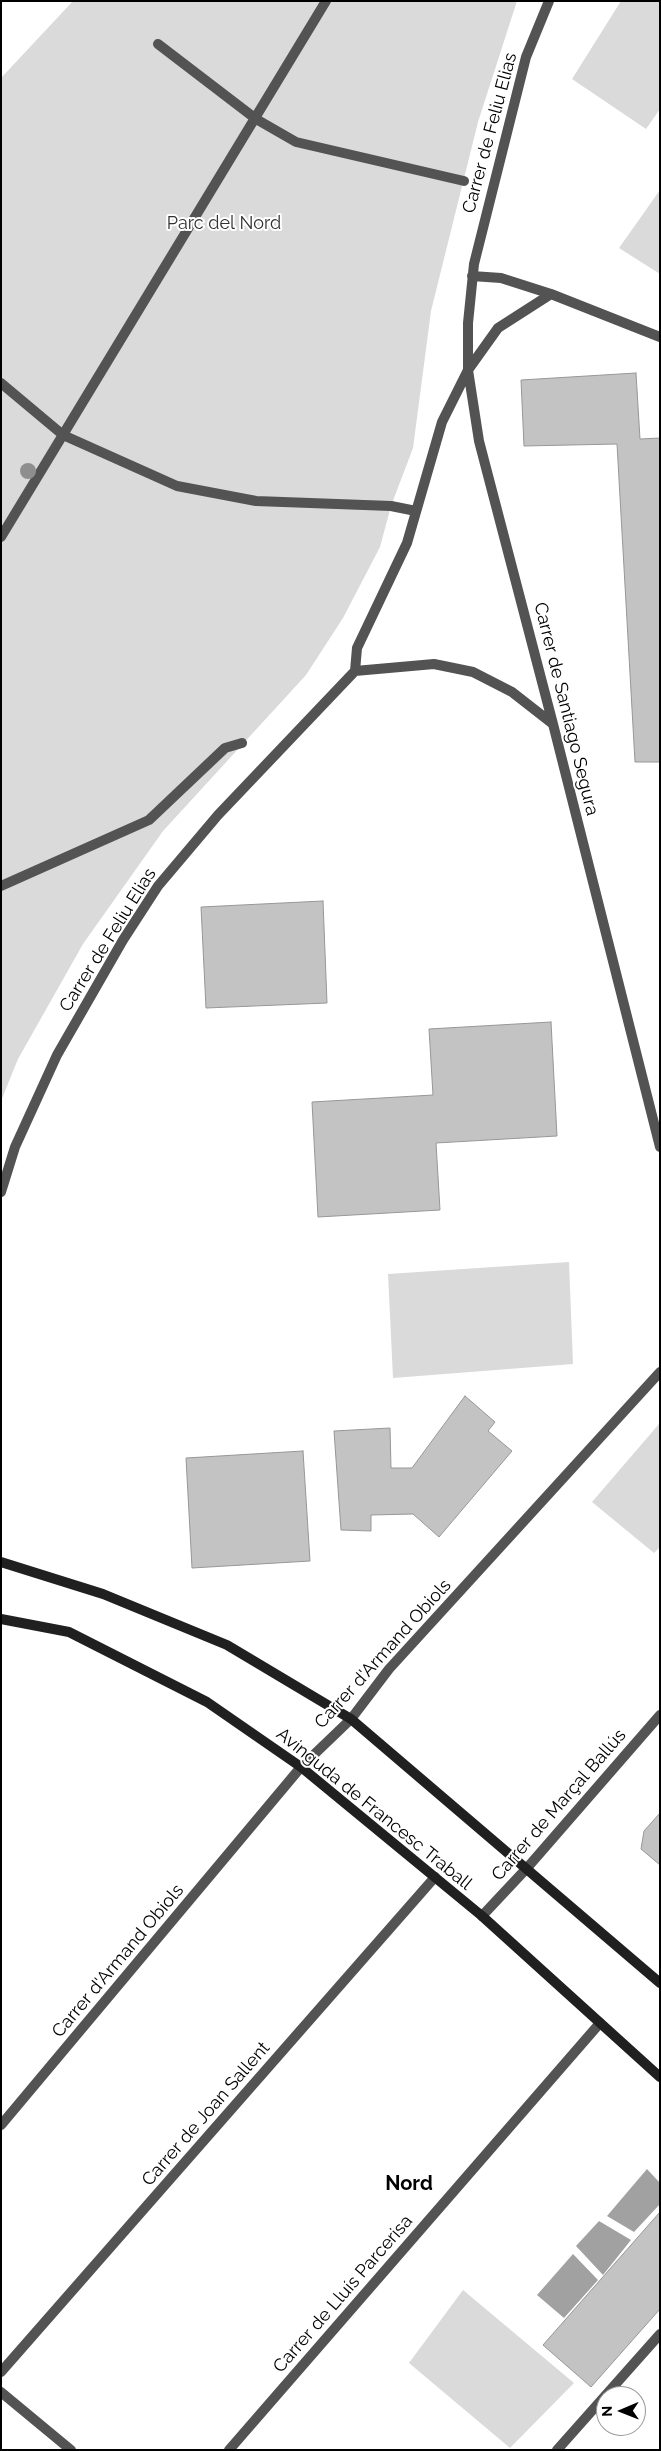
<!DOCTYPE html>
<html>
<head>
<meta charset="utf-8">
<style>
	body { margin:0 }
	#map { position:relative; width:661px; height:2451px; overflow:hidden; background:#fff; font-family:Raleway,sans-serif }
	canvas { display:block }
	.frame { position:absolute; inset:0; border:2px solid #000; pointer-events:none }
	.north { position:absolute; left:596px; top:2386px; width:50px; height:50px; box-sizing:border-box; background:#fff; border:1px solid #999; border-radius:50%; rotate:269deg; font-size:14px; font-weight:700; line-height:20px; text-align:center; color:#000 }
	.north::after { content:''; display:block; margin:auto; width:18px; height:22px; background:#000; clip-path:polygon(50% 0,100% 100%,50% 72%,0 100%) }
</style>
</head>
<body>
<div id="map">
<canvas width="661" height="2451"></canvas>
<div class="frame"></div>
<div class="north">N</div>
</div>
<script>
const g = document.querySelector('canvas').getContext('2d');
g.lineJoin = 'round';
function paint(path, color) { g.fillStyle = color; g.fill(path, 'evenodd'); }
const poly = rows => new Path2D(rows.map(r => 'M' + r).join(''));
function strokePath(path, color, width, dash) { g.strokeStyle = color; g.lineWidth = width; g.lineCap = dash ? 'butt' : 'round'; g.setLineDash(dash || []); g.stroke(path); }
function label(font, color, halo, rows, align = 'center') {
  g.font = font + ' Raleway,sans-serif'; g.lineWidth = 4; g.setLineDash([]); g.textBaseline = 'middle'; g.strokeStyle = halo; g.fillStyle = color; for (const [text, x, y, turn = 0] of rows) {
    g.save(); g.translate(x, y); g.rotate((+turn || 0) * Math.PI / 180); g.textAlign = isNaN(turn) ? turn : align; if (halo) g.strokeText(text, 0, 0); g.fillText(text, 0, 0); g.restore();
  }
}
const green = poly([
	[73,1,517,1,478,122,431,311,413,448,391,506,380,547,343,618,306,675,163,831,83,944,18,1059,1,1101,1,78],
	[621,1,660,1,660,109,646,129,572,79],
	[660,190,660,274,619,248],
	[569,1262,573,1364,393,1378,388,1274],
	[659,1424,660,1547,654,1553,592,1502],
	[463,2290,574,2383,510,2448,409,2363]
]);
const water = poly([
	[647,2169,660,2183,660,2204,634,2232,607,2216],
	[599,2221,631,2240,603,2275,576,2246],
	[573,2254,598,2280,564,2318,537,2295]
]);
const building = poly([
	[636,373,640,439,660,438,660,762,635,762,617,444,524,446,521,380,636,373],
	[323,901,327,1003,206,1008,201,907,323,901],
	[551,1022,557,1136,436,1143,440,1210,318,1217,312,1102,433,1095,429,1029,551,1022],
	[465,1396,495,1422,488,1431,512,1451,439,1537,413,1514,371,1515,371,1531,341,1530,334,1431,390,1428,391,1468,412,1468,465,1396],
	[303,1451,310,1561,192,1568,186,1458,303,1451],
	[660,1813,660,1865,641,1849,644,1831,660,1813],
	[660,2212,660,2309,591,2387,543,2345,660,2212]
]);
const street = poly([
	[549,1,526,57,474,264,468,323,468,370,479,441,553,724,660,1147],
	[158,44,256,119,296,142,464,181],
	[472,276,501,278,551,294,660,337],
	[1,383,63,435,177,486,256,501,391,506,416,511],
	[1,537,326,1],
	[355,671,434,664,473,672,512,692,553,724],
	[1,886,149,820,225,748,242,743],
	[1,1192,15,1147,57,1055,123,940,158,886,218,815,355,671,357,648,407,543,442,422,468,370,498,328,551,294],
	[482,1916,527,1868,660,1715],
	[1,2125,301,1767,351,1719,389,1669,660,1372],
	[1,2372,435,1877],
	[1,2392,71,2450],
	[229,2450,600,2023],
	[557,2450,660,2334]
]);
const secondary = poly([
	[1,1562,103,1594,227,1645,351,1719,660,1983],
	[1,1619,69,1632,207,1702,301,1767,482,1916,660,2077]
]);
const trees = [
	[28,471]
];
const streetNames = [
	["Carrer de Feliu Elias",490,133,-75],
	["Carrer de Santiago Segura",566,709,76],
	["Carrer de Feliu Elias",108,940,-58],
	["Carrer d'Armand Obiols",383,1654,-48],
	["Carrer de Marçal Ballús",559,1805,-49],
	["Avinguda de Francesc Traball",374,1809,39],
	["Carrer d'Armand Obiols",118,1961,-50],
	["Carrer de Joan Sallent",206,2114,-49],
	["Carrer de Lluís Parcerisa",343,2294,-49]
];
const parkNames = [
	["Parc del Nord",224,224]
];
const quarterNames = [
	["Nord",409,2184]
];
paint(green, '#dadada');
paint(water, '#a1a1a1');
paint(building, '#c3c3c3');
strokePath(building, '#979797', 1);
strokePath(street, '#535353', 10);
strokePath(secondary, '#202020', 10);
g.fillStyle = '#8e8e8e';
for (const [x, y] of trees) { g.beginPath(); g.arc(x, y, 8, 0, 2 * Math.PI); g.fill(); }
label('18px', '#000', '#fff', streetNames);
label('18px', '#313131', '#fff', parkNames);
label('bold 20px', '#000', '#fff', quarterNames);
</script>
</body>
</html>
